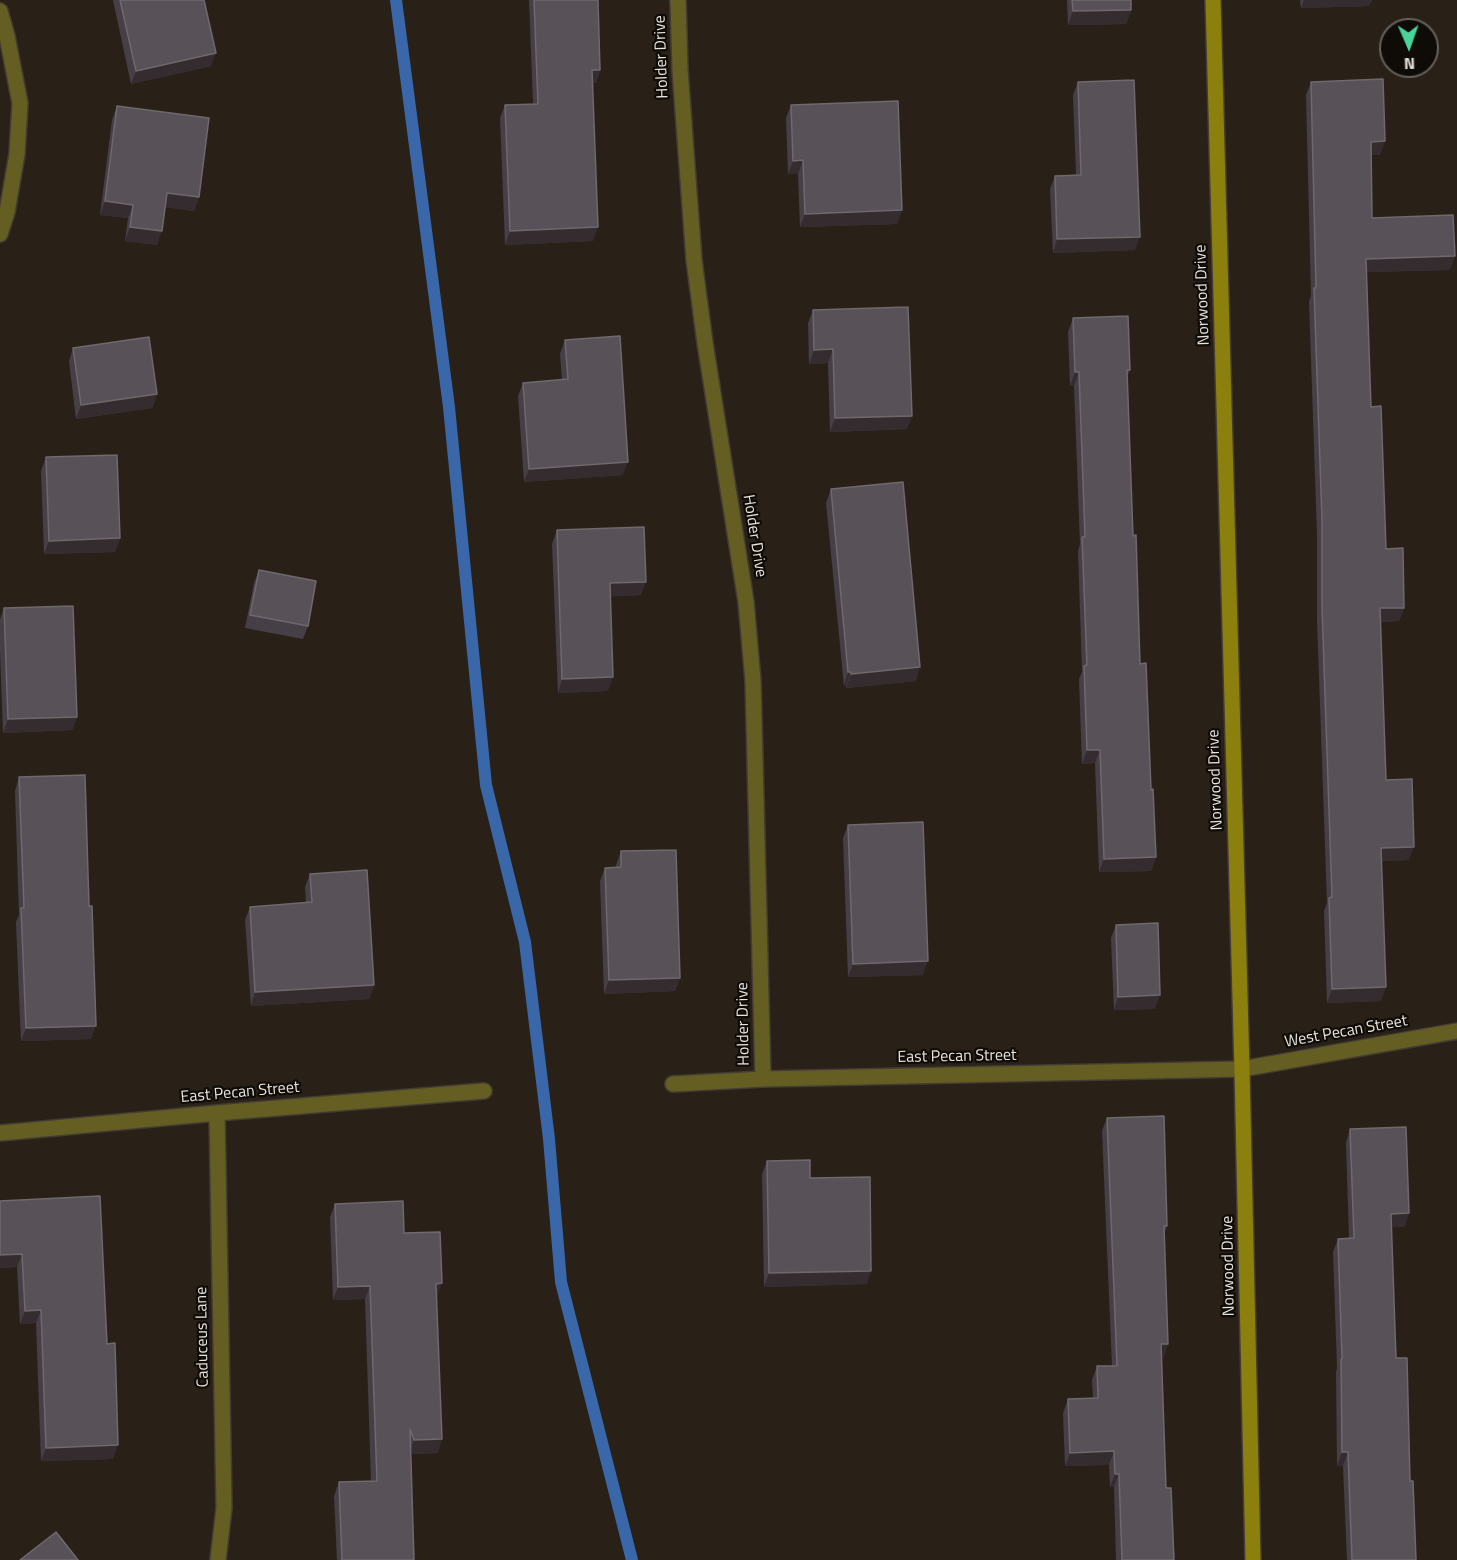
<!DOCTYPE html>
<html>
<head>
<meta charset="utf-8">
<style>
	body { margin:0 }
	#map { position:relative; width:1457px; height:1560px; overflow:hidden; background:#292117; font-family:"Titillium Web",sans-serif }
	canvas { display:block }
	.north { position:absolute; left:1379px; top:18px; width:60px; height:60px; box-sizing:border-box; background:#0f0b07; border:2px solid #66615c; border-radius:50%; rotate:178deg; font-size:16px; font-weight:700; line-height:24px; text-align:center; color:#e8e2dc }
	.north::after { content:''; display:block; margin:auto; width:21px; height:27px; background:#4ad49c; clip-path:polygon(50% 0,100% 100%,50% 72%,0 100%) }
</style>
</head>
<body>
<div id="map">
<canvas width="1457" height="1560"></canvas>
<div class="north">N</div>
</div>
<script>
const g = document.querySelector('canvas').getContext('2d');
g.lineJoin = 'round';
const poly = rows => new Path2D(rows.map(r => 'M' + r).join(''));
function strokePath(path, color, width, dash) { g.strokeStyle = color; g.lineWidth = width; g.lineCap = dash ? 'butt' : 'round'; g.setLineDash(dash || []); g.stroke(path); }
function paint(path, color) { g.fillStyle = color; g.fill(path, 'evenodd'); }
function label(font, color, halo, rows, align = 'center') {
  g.font = font + ' "Titillium Web",sans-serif'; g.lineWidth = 4.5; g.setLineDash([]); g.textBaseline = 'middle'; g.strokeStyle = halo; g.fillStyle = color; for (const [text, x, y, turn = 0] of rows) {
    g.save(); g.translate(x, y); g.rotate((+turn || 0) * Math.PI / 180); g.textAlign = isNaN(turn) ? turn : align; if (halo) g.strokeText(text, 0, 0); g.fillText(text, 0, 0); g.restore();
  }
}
const stream = poly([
	[396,0,449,407,486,785,525,942,549,1139,561,1282,632,1560]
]);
const street = poly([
	[678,0,680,70,694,260,705,343,746,602,753,681,763,1079],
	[0,11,7,36,20,103,17,154,7,212,0,234],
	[673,1084,763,1079,1242,1069,1457,1031],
	[217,1113,224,1508,218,1560],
	[0,1133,217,1113,484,1091]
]);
const secondary = poly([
	[1213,0,1242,1069,1253,1560]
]);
const wall = poly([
	[113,0,204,0,211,66,131,84],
	[529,0,598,0,600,70,596,83,592,83,593,241,505,245,500,118,505,105,533,104],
	[1067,0,1131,0,1131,10,1126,24,1068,25],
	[1300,0,1372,0,1369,6,1301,8],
	[1078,82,1135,250,1053,253,1050,189,1055,176,1076,175,1073,95],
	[1311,82,1380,155,1371,155,1372,218,1450,270,1366,272,1371,407,1386,549,1404,608,1399,621,1380,622,1386,780,1409,860,1382,861,1381,1001,1327,1003,1324,911,1327,903,1317,620,1317,535,1309,301,1311,296,1306,95],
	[791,105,902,210,897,224,800,227,798,174,788,174,786,118],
	[117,106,199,197,194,211,165,207,157,245,125,241,128,218,100,215,112,120],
	[813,310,912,416,907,429,830,432,828,363,809,364,808,323],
	[1073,318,1130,370,1127,377,1133,536,1140,664,1156,857,1151,871,1099,872,1095,763,1082,764,1079,679,1082,672,1078,551,1080,544,1074,386,1070,386,1068,332],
	[565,340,623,475,524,482,518,396,523,383,562,380,560,354],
	[73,348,157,394,152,408,76,419,69,361],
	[46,457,120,538,115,552,44,554,41,471],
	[831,489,916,681,846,688,846,686,844,686,826,503],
	[557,530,641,595,610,596,608,691,558,693,552,544],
	[259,570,308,626,303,639,245,628,254,583],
	[4,608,77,717,72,730,3,733,0,651,0,619],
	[19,777,91,1039,21,1041,16,922,19,915,15,791],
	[848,825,923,975,848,977,843,838],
	[621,851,680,978,675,991,604,994,600,881,605,868,616,868,616,865],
	[310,874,374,985,369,999,251,1006,245,920,250,907,306,903,305,887],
	[1116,925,1155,1009,1114,1010,1111,938],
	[1107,1118,1167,1226,1164,1234,1168,1344,1163,1358,1162,1358,1166,1488,1174,1560,1116,1560,1114,1487,1110,1487,1109,1465,1065,1466,1063,1413,1068,1399,1093,1399,1092,1380,1097,1366,1112,1366,1102,1131],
	[1350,1129,1405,1227,1391,1227,1396,1358,1410,1481,1416,1560,1347,1560,1343,1466,1337,1466,1336,1372,1337,1368,1333,1252,1338,1239,1349,1238,1346,1143],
	[767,1161,867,1284,764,1287,762,1174],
	[0,1201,107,1344,113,1459,41,1461,36,1323,20,1324,17,1267,0,1268],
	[335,1204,404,1233,437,1297,438,1453,411,1454,414,1560,337,1560,334,1496,339,1482,371,1481,365,1299,333,1300,330,1217]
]);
const shadedWall = poly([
	[1304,0,1372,0,1369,6,1301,8],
	[1131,10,1126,24,1068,25,1073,11],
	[216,53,211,66,131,84,136,71],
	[592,70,600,70,596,83,587,83],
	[1385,141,1380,155,1366,155,1371,142],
	[803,160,798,174,788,174,793,161],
	[167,193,199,197,194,211,162,207],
	[105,201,133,205,128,218,100,215],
	[902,210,897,224,800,227,805,214],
	[130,227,162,231,157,245,125,241],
	[598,227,593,241,505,245,510,231],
	[1140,237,1135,250,1053,253,1057,239],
	[1455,256,1450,270,1361,272,1366,259],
	[833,349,828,363,809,364,814,350],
	[1075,372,1079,372,1074,386,1070,386],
	[157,394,152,408,76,419,81,405],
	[912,416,907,429,830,432,835,418],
	[628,462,623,475,524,482,529,469],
	[120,538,115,552,44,554,49,541],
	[646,582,641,595,605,597,610,583],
	[1380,608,1404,608,1399,621,1375,622],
	[920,667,916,681,846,688,851,674],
	[848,672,851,672,846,686,844,686],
	[613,677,608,691,558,693,562,679],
	[77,717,72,730,3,733,8,719],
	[1087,750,1100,750,1095,763,1082,764],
	[1414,847,1409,860,1376,861,1381,848],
	[1156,857,1151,871,1099,872,1104,859],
	[928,961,923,975,848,977,853,964],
	[680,978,675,991,604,994,609,980],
	[374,985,369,999,251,1006,255,992],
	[1386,987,1381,1001,1327,1003,1332,989],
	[1160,995,1155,1009,1114,1010,1118,997],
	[96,1026,91,1039,21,1041,26,1028],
	[1409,1213,1405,1227,1386,1227,1391,1214],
	[22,1254,17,1267,0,1268,0,1255],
	[871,1271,867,1284,764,1287,769,1273],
	[442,1283,437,1297,436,1284],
	[370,1286,365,1299,333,1300,338,1287],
	[41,1310,36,1323,20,1324,25,1311],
	[1161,1344,1168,1344,1163,1358,1156,1358],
	[442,1439,438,1453,409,1454,414,1440],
	[118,1445,113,1459,41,1461,46,1448],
	[1114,1451,1109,1465,1065,1466,1070,1453],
	[1342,1452,1348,1452,1343,1466,1337,1466],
	[1115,1474,1119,1474,1114,1487,1110,1487]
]);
const building = poly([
	[120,0,204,0,216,53,136,71,120,0],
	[534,0,598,0,600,70,592,70,598,227,510,231,505,105,538,104,534,0],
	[1072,0,1131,0,1131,10,1073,11,1072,0],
	[1383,79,1385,141,1371,142,1372,218,1453,215,1455,256,1366,259,1371,407,1381,406,1386,549,1403,548,1404,608,1380,608,1386,780,1412,779,1414,847,1381,848,1386,987,1332,989,1329,898,1332,897,1322,607,1322,521,1314,288,1316,288,1311,82,1383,79],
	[1134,80,1140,237,1057,239,1055,176,1081,175,1078,82,1134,80],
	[898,101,902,210,805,214,803,160,793,161,791,105,898,101],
	[117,106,209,118,199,197,167,193,162,231,130,227,133,205,105,201,117,106],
	[908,307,912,416,835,418,833,349,814,350,813,310,908,307],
	[1128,316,1130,370,1127,370,1133,536,1136,535,1140,664,1146,663,1151,790,1153,789,1156,857,1104,859,1100,750,1087,750,1084,666,1087,665,1082,537,1085,537,1079,372,1075,372,1073,318,1128,316],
	[620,336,628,462,529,469,523,383,568,379,565,340,620,336],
	[149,337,157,394,81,405,73,348,149,337],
	[117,455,120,538,49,541,46,457,117,455],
	[903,482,920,667,851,674,851,672,848,672,831,489,903,482],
	[644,527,646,582,610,583,613,677,562,679,557,530,644,527],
	[259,570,316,581,308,626,250,615,259,570],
	[73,606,77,717,8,719,4,608,73,606],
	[85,775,89,906,92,906,96,1026,26,1028,21,908,24,908,19,777,85,775],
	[923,822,928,961,853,964,848,825,923,822],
	[676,850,680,978,609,980,605,868,621,867,621,851,676,850],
	[367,870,374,985,255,992,250,907,312,902,310,874,367,870],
	[1158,923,1160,995,1118,997,1116,925,1158,923],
	[1164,1116,1167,1226,1164,1226,1168,1344,1161,1344,1166,1488,1171,1488,1174,1560,1122,1560,1119,1474,1115,1474,1114,1451,1070,1453,1068,1399,1098,1398,1097,1366,1117,1366,1107,1118,1164,1116],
	[1406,1127,1409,1213,1391,1214,1396,1358,1407,1358,1410,1481,1413,1481,1416,1560,1352,1560,1348,1452,1342,1452,1341,1359,1342,1359,1338,1239,1354,1238,1350,1129,1406,1127],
	[810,1160,810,1178,870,1177,871,1271,769,1273,767,1161,810,1160],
	[100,1196,107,1344,115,1343,118,1445,46,1448,41,1310,25,1311,22,1254,0,1255,0,1201,100,1196],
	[403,1201,404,1233,440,1232,442,1283,436,1284,442,1439,414,1440,410,1429,414,1560,342,1560,339,1482,377,1481,370,1286,338,1287,335,1204,403,1201],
	[56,1532,78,1560,20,1560,56,1532]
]);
const streetNames = [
	["Holder Drive",662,57,-92],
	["Norwood Drive",1203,295,-92],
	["Holder Drive",754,536,81],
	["Norwood Drive",1216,780,-92],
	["Holder Drive",744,1024,-91],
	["West Pecan Street",1346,1032,-10],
	["East Pecan Street",957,1057,-1],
	["East Pecan Street",240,1093,-5],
	["Norwood Drive",1229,1266,-91],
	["Caduceus Lane",203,1337,-91]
];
strokePath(stream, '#3967aa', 12);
strokePath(street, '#443c33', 18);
strokePath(secondary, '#443c33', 18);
strokePath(street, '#655e23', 15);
strokePath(secondary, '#8b800d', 15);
paint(wall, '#473f48');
paint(shadedWall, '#342c2e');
paint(building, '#585158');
strokePath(building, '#6f686d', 1.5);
label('16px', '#e8e2dc', '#0f0b07', streetNames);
</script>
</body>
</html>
